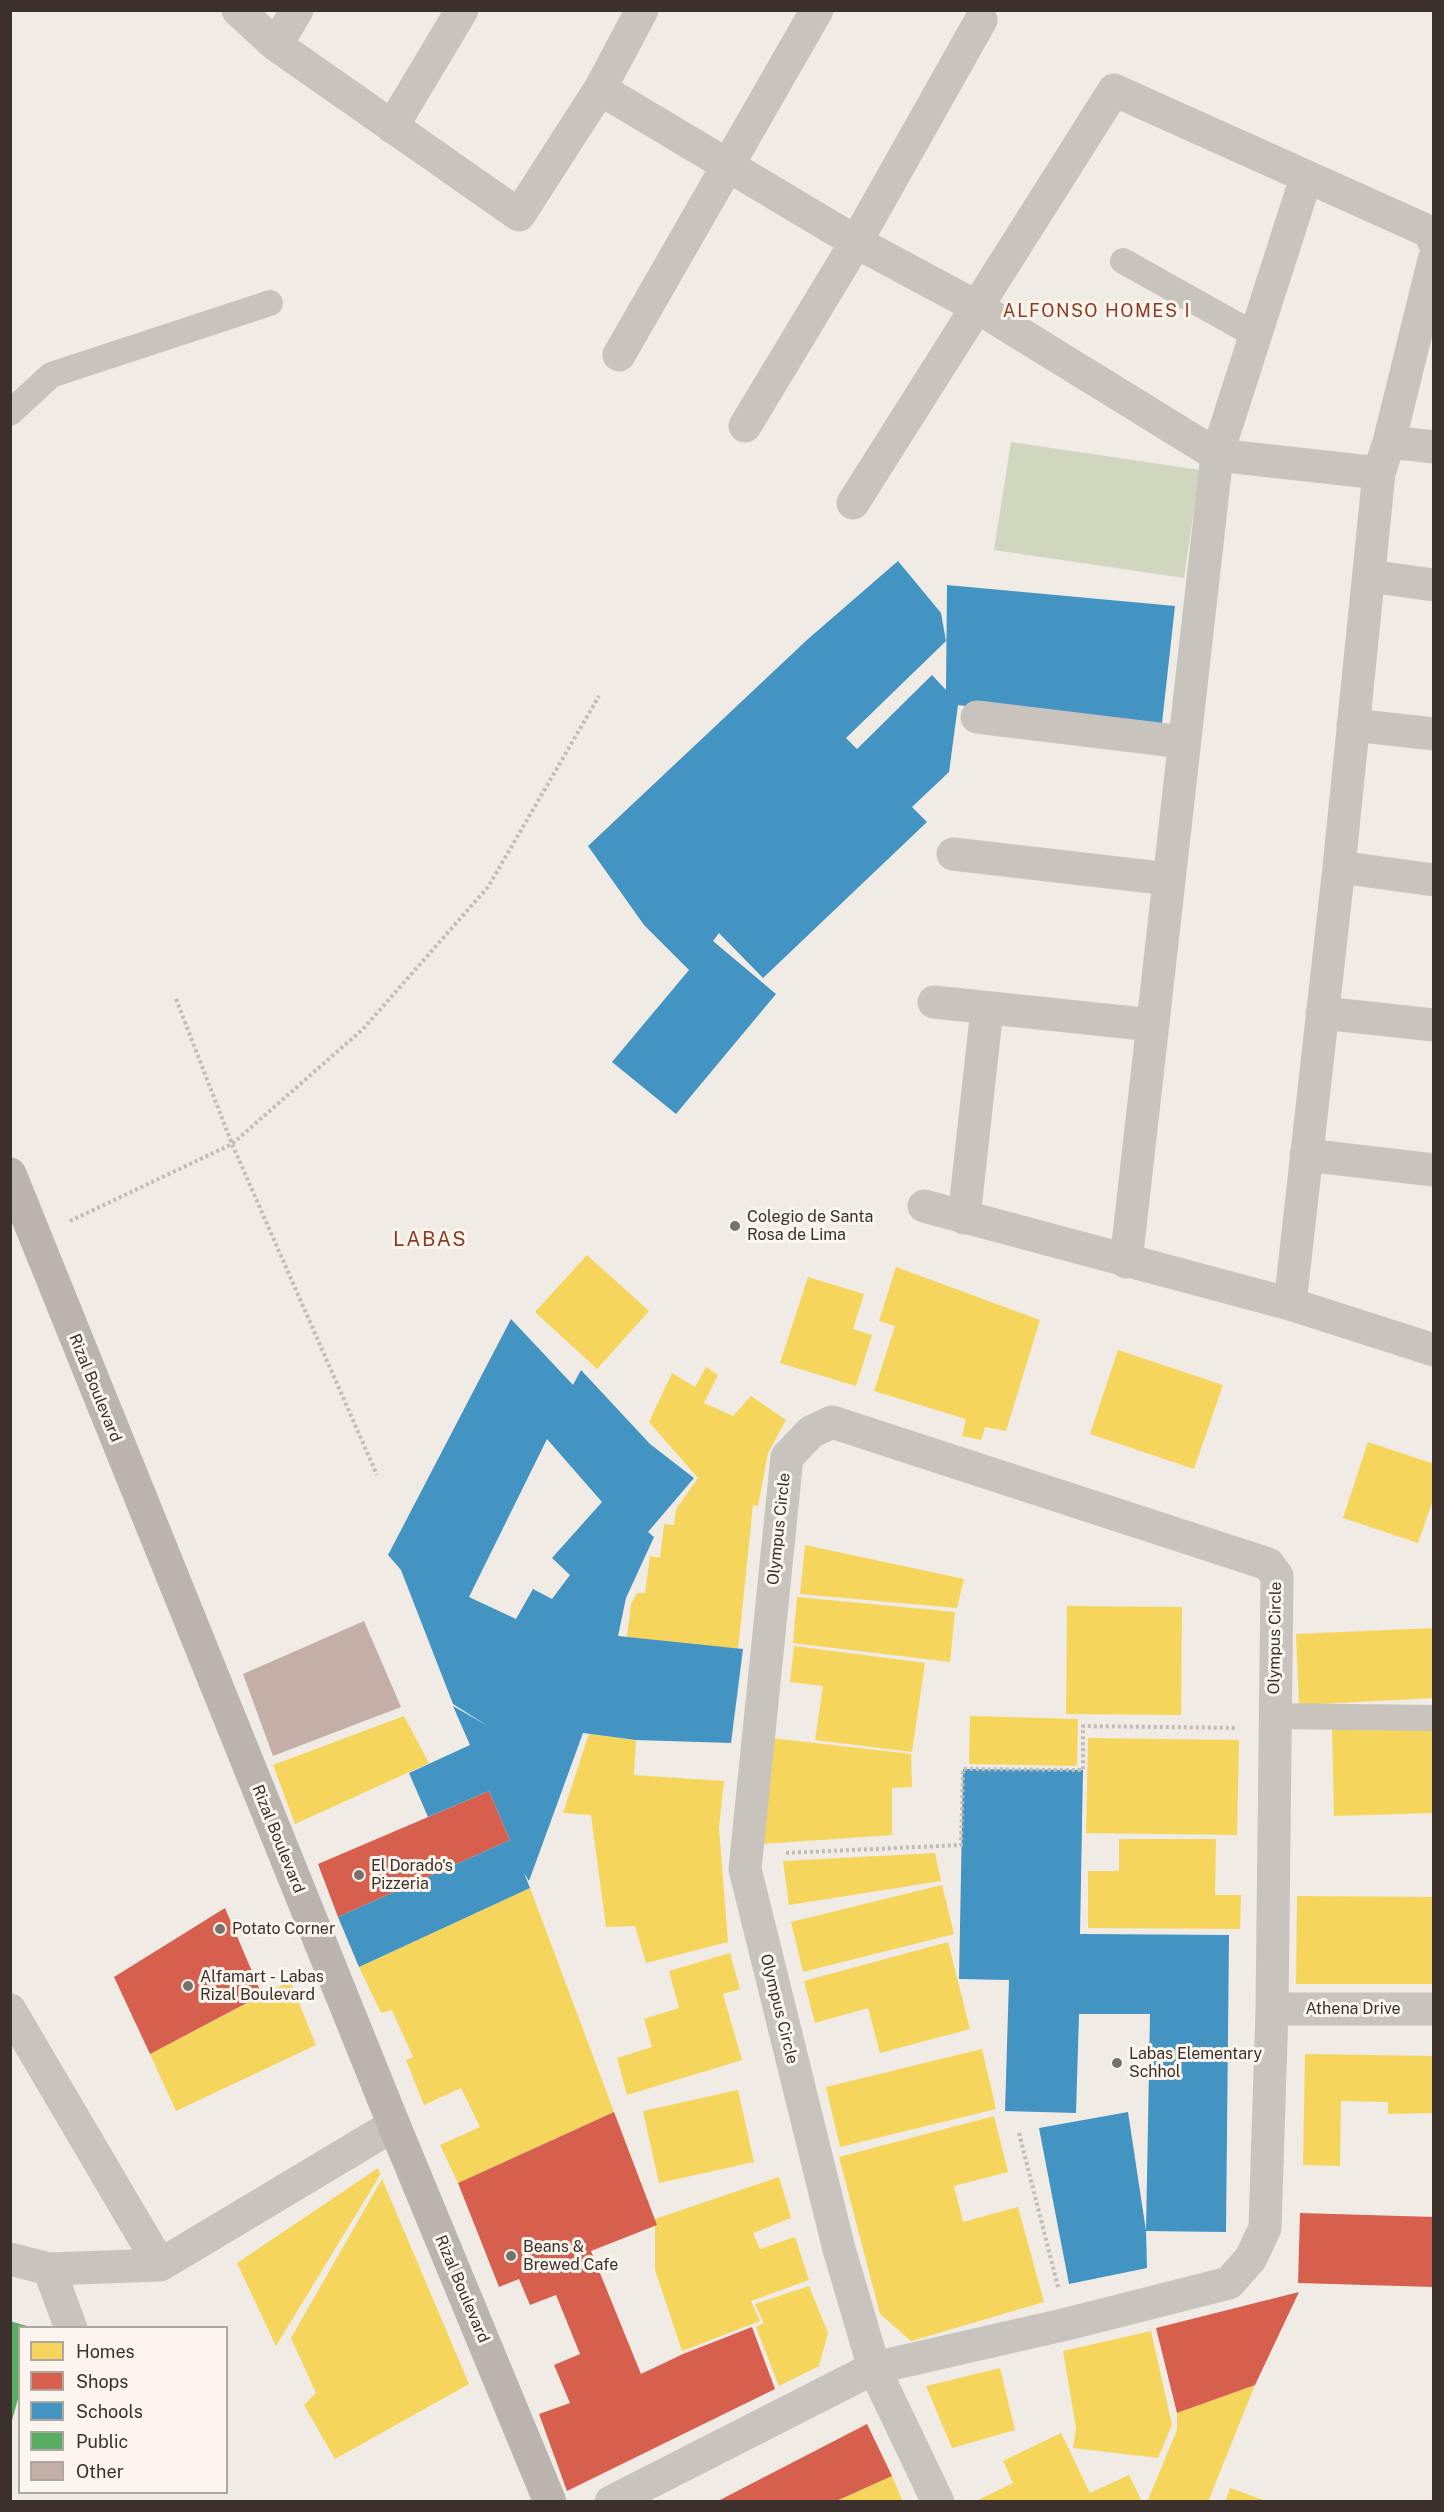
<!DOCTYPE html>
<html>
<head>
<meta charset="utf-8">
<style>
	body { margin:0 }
	#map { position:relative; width:1444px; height:2512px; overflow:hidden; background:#f0ebe5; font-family:"Public Sans",sans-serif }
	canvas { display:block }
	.frame { position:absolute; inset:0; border:12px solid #3b302b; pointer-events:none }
	.legend { position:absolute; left:18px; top:2326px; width:210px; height:168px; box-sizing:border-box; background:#fbf5ee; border:2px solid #aea6a0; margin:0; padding:8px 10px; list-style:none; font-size:18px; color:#3b302b }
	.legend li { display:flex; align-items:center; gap:12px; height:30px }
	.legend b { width:30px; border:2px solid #aea6a0 }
</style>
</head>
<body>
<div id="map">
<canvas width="1444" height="2512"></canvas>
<div class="frame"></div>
<ul class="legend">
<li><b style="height:16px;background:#f6d55c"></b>Homes</li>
<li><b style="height:16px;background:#d6604d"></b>Shops</li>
<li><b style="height:16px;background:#4393c3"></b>Schools</li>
<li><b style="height:16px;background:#5aae61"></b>Public</li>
<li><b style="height:16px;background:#c3afa7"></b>Other</li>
</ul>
</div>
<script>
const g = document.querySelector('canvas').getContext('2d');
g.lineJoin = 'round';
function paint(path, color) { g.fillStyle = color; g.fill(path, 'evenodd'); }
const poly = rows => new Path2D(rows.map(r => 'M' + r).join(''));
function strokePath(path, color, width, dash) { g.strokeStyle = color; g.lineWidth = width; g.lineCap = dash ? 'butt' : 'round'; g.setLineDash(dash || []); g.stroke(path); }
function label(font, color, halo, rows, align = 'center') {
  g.font = font + ' "Public Sans",sans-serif'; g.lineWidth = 6; g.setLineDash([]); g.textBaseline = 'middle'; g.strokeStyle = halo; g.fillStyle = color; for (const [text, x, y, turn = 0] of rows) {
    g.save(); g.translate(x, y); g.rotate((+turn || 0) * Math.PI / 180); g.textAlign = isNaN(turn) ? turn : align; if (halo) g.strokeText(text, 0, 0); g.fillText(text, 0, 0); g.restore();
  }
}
const green = poly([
	[1011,442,1200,470,1184,578,994,550]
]);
const homes = poly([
	[587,1255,649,1311,597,1369,535,1312],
	[896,1267,1040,1320,1006,1431,985,1427,981,1440,962,1436,966,1419,874,1391,895,1326,879,1321],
	[808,1277,864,1294,853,1329,872,1335,856,1386,780,1363],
	[1118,1350,1223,1385,1194,1469,1090,1434],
	[706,1367,718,1375,704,1403,733,1416,751,1396,786,1420,768,1453,758,1506,753,1505,738,1650,627,1637,631,1604,637,1593,645,1593,650,1556,660,1558,664,1524,674,1525,676,1509,698,1478,649,1422,672,1373,695,1387],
	[1368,1442,1434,1464,1434,1497,1418,1543,1343,1518],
	[805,1545,964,1579,957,1608,800,1594],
	[797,1597,955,1612,950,1662,793,1643],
	[1067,1606,1182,1607,1181,1715,1066,1714],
	[1434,1628,1434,1698,1299,1705,1296,1634],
	[794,1646,925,1663,912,1752,815,1740,823,1686,790,1682],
	[404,1716,429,1763,295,1824,273,1765],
	[970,1716,1078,1719,1077,1766,969,1764],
	[1434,1725,1434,1813,1334,1816,1332,1729],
	[589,1734,636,1740,634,1775,724,1781,719,1828,728,1942,646,1963,635,1926,606,1927,591,1815,563,1813],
	[771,1738,911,1754,912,1787,892,1788,892,1835,762,1844],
	[1088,1738,1239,1740,1237,1835,1086,1833],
	[1119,1839,1216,1839,1215,1895,1241,1895,1240,1929,1088,1928,1088,1871,1119,1871],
	[935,1853,941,1881,789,1905,783,1861],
	[942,1885,954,1934,803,1972,791,1922],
	[530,1888,614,2112,458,2183,440,2145,480,2127,461,2088,424,2105,406,2060,413,2057,392,2010,381,2013,359,1967],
	[1297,1896,1434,1897,1434,1984,1296,1984],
	[948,1942,970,2029,880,2053,868,2008,815,2023,804,1981],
	[730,1953,740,1989,723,1994,742,2060,627,2095,617,2058,652,2047,644,2019,679,2008,669,1971],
	[290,1981,316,2045,176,2111,150,2054],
	[982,2049,996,2109,840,2147,826,2087],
	[1305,2054,1434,2056,1434,2113,1388,2114,1388,2102,1341,2101,1340,2166,1303,2165],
	[738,2090,754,2162,659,2183,643,2111],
	[994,2116,1008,2172,954,2186,963,2222,1018,2207,1044,2302,911,2341,880,2314,839,2157],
	[378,2168,380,2175,276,2346,237,2263],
	[779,2177,791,2218,753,2233,760,2249,795,2237,809,2280,751,2301,760,2321,682,2351,655,2270,655,2219],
	[382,2179,469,2384,335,2459,304,2405,316,2393,291,2338],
	[809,2286,828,2333,819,2366,779,2386,756,2327,764,2323,755,2304],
	[1151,2331,1172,2425,1158,2458,1073,2448,1076,2428,1063,2351],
	[1000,2368,1015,2430,952,2448,926,2386],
	[1255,2385,1208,2502,1147,2502,1177,2430,1177,2413],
	[1061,2433,1090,2493,1129,2475,1142,2502,974,2502,1013,2483,1003,2461],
	[892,2476,903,2502,834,2502],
	[1230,2488,1266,2501,1265,2502,1225,2502]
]);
const shops = poly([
	[489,1791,510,1840,338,1917,318,1864],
	[225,1908,262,1995,150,2054,114,1977],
	[614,2112,657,2225,591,2251,641,2374,683,2354,752,2327,775,2389,567,2491,539,2414,570,2403,554,2365,580,2354,556,2295,530,2305,519,2279,499,2287,458,2183],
	[1300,2213,1434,2217,1434,2287,1298,2283],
	[1299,2292,1255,2385,1177,2413,1156,2328],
	[867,2424,892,2476,834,2502,716,2502]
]);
const schools = poly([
	[898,561,941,613,946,641,846,738,857,749,932,675,946,690,947,585,1175,606,1161,732,958,705,949,772,912,807,927,822,763,978,719,933,713,941,776,994,676,1114,612,1062,689,970,644,925,588,846,808,639],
	[511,1319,573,1385,581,1370,650,1444,694,1478,648,1532,654,1537,626,1598,618,1636,743,1649,731,1743,636,1740,583,1733,529,1881,524,1873,530,1888,359,1967,338,1917,510,1840,489,1791,428,1817,409,1773,470,1745,453,1706,488,1726,453,1704,401,1570,388,1555],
	[547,1439,602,1502,552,1558,570,1575,552,1599,533,1589,516,1619,469,1597],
	[963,1769,1083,1770,1080,1934,1229,1935,1226,2232,1146,2231,1150,2014,1079,2014,1076,2113,1005,2111,1009,1980,959,1979],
	[1128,2112,1146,2231,1147,2268,1069,2284,1039,2128]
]);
const public = poly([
	[10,2321,30,2327,20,2328,20,2392,11,2424]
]);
const building = poly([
	[364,1621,401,1707,273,1756,243,1674]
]);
const path = poly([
	[176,999,232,1144,377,1475],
	[70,1221,232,1144,363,1029,488,887,599,696],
	[786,1853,961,1845,963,1769,1083,1770,1083,1726,1237,1728],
	[1019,2133,1058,2287]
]);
const service = poly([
	[1123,261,1255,335],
	[10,413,51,375,270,303],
	[1273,1716,1434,1718]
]);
const minor = poly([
	[238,10,276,45,519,215,600,89,642,10],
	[276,45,297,10],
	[600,89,856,242,977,307,1217,455,1379,473],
	[392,127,462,10],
	[619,355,817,10],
	[745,426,856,242,981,20],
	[1389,442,1434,447],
	[853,503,1114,90,1430,232,1434,242],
	[1369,576,1434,585],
	[977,717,1183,742],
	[1353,725,1434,734],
	[953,854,1169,879],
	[1339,867,1434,880],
	[934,1002,1153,1025],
	[1322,1013,1434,1025],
	[1306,1155,1434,1170],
	[924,1206,1290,1304,1434,1350],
	[964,1218,987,1009],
	[1126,1262,1217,455,1306,178],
	[1290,1304,1339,867,1379,473,1389,442,1434,260],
	[1272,2009,1434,2009],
	[10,2010,160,2265],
	[10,2259,49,2269,160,2265,394,2125],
	[49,2269,71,2328],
	[611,2502,874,2368,1067,2324,1229,2283,1251,2258,1265,2228,1272,2009,1277,1576,1268,1564,832,1422,811,1432,787,1457,745,1869,839,2249,874,2368,938,2502]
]);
const secondary = poly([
	[10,1174,394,2125,550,2502]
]);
const markers = [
	[735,1226,6,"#7a716c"],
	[359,1875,6,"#7a716c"],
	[220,1929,6,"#7a716c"],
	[188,1986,6,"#7a716c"],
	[1117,2063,6,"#7a716c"],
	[511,2256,6,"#7a716c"]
];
const poiNames = [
	["Colegio de Santa",747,1217],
	["Rosa de Lima",747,1235],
	["El Dorado's",371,1866],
	["Pizzeria",371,1884],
	["Potato Corner",232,1929],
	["Alfamart - Labas",200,1977],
	["Rizal Boulevard",200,1995],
	["Labas Elementary",1129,2054],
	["Schhol",1129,2072],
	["Beans &",523,2247],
	["Brewed Cafe",523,2265]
];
const streetNames = [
	["Rizal Boulevard",95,1388,68],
	["Olympus Circle",779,1529,-84],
	["Olympus Circle",1275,1638,-89],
	["Rizal Boulevard",278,1839,68],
	["Olympus Circle",779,2009,76],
	["Athena Drive",1353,2009],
	["Rizal Boulevard",462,2289,67]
];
const neighbourhoodNames = [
	["ALFONSO HOMES I",1097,311]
];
const quarterNames = [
	["LABAS",430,1240]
];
paint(green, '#d1d6bf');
paint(homes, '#f6d55c');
paint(shops, '#d6604d');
paint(schools, '#4393c3');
paint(public, '#5aae61');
paint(building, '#c3afa7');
strokePath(path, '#c2bbb6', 4, [3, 3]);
strokePath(service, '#c9c3be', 26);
strokePath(minor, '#c9c3be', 33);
strokePath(secondary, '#bab3ae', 33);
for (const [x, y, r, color] of markers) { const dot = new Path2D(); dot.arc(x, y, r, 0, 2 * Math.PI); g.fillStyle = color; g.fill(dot); strokePath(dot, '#fbf5ee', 2); }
label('16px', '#3b302b', '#fbf5ee', poiNames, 'left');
label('16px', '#3b302b', '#fbf5ee', streetNames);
g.letterSpacing = '1.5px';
label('18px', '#8c3b22', '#fbf5ee', neighbourhoodNames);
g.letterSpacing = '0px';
g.letterSpacing = '1.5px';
label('20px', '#8c3b22', '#fbf5ee', quarterNames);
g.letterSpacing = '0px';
</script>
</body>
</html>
